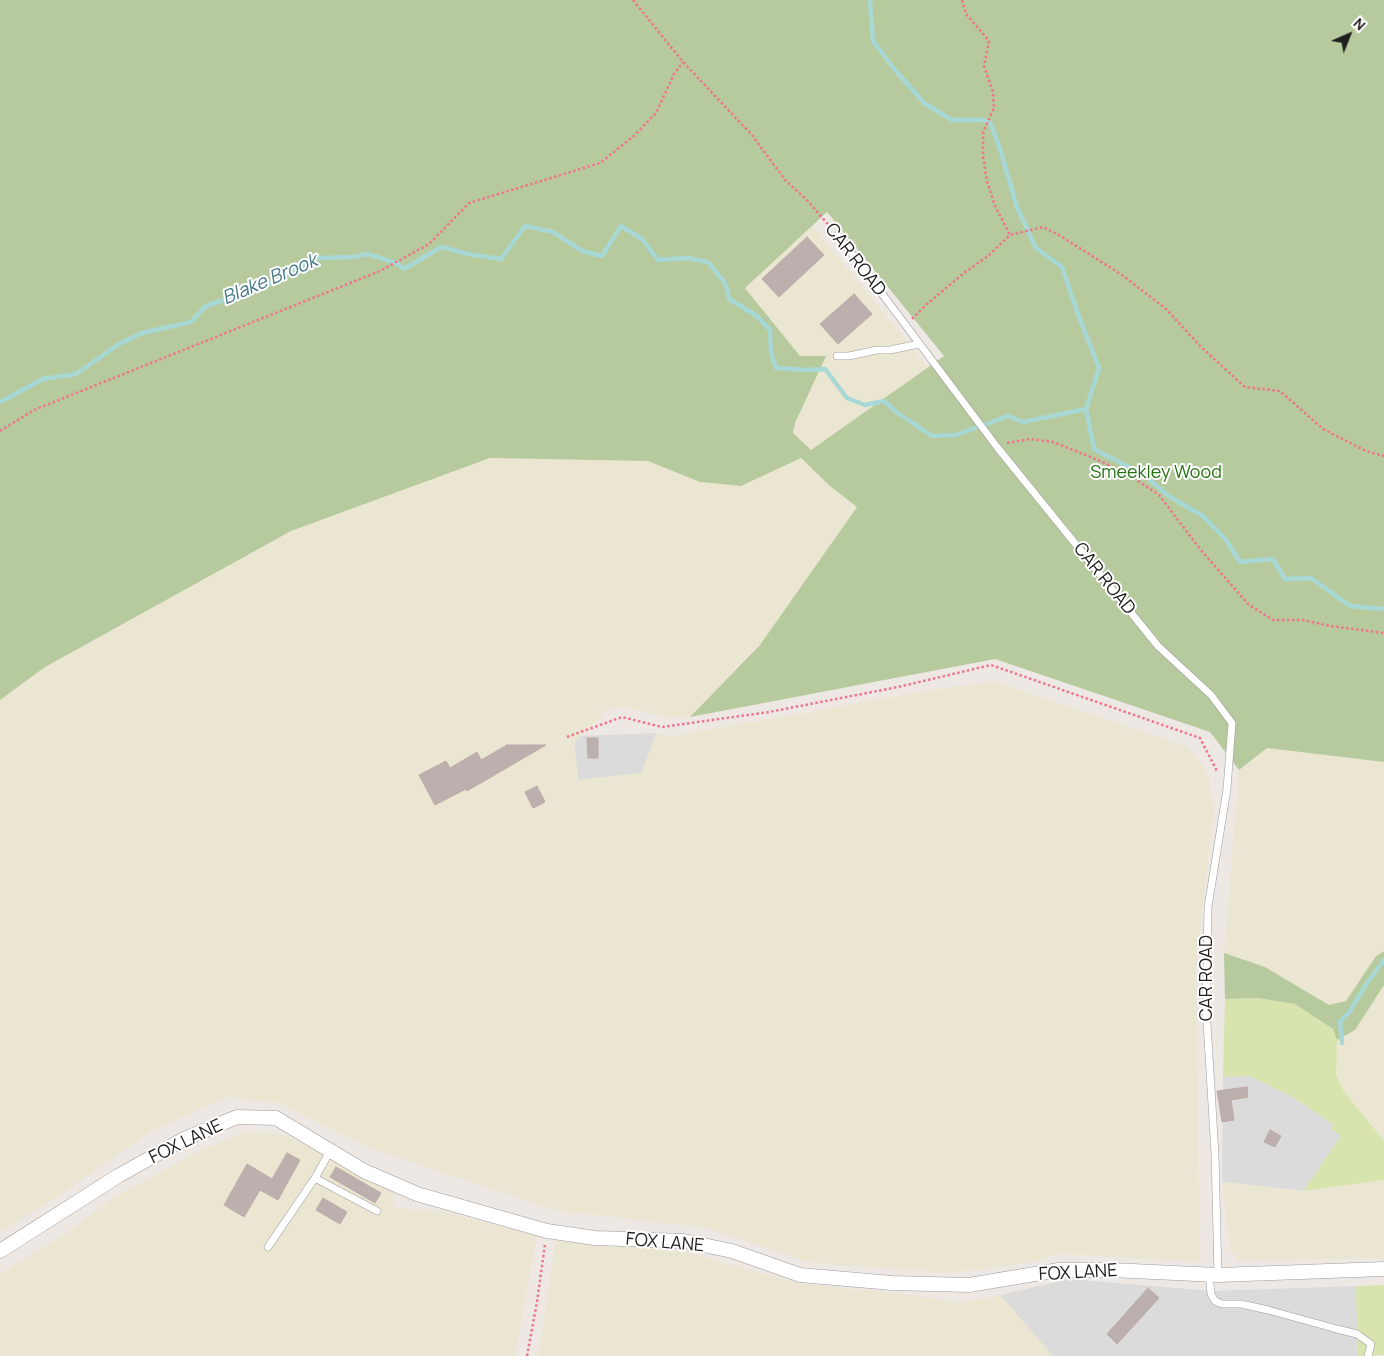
<!DOCTYPE html>
<html>
<head>
<meta charset="utf-8">
<style>
	body { margin:0 }
	#map { position:relative; width:1384px; height:1356px; overflow:hidden; background:#eee8e5; font-family:Manrope,sans-serif }
	canvas { display:block }
	.north { position:absolute; left:1324px; top:10px; width:50px; height:50px; -webkit-text-stroke:4px #fff; paint-order:stroke; rotate:44deg; font-size:14px; font-weight:700; line-height:20px; text-align:center; color:#1e1e1e }
	.north::after { content:''; display:block; margin:auto; width:18px; height:22px; background:#1e1e1e; clip-path:polygon(50% 0,100% 100%,50% 72%,0 100%) }
</style>
</head>
<body>
<div id="map">
<canvas width="1384" height="1356"></canvas>
<div class="north">N</div>
</div>
<script>
const g = document.querySelector('canvas').getContext('2d');
g.lineJoin = 'round';
function paint(path, color) { g.fillStyle = color; g.fill(path, 'evenodd'); }
const poly = rows => new Path2D(rows.map(r => 'M' + r).join(''));
function strokePath(path, color, width, dash) { g.strokeStyle = color; g.lineWidth = width; g.lineCap = dash ? 'butt' : 'round'; g.setLineDash(dash || []); g.stroke(path); }
function label(font, color, halo, rows, align = 'center') {
  g.font = font + ' Manrope,sans-serif'; g.lineWidth = 4; g.setLineDash([]); g.textBaseline = 'middle'; g.strokeStyle = halo; g.fillStyle = color; for (const [text, x, y, turn = 0] of rows) {
    g.save(); g.translate(x, y); g.rotate((+turn || 0) * Math.PI / 180); g.textAlign = isNaN(turn) ? turn : align; if (halo) g.strokeText(text, 0, 0); g.fillText(text, 0, 0); g.restore();
  }
}
const residential = poly([
	[656,733,642,773,578,780,574,743,581,736],
	[1250,1076,1290,1096,1334,1125,1341,1136,1303,1191,1222,1182,1223,1077],
	[1069,1279,1212,1291,1356,1286,1358,1356,1053,1356,1000,1295]
]);
const farmland = poly([
	[812,225,928,367,811,450,793,434,795,423,800,356,745,288],
	[490,458,648,461,700,482,741,486,801,458,830,486,858,507,760,645,690,717,666,717,620,706,607,710,574,743,578,780,642,773,656,733,672,736,919,692,993,681,1188,747,1207,772,1214,807,1196,967,1200,1262,1060,1254,1028,1263,949,1273,810,1263,707,1228,557,1211,370,1148,281,1104,227,1097,154,1130,55,1198,0,1233,0,700,45,667,291,531],
	[1267,748,1384,762,1384,951,1376,956,1346,1001,1329,1005,1265,967,1224,953,1239,770],
	[1384,985,1384,1141,1344,1092,1335,1075,1337,1040,1355,1030],
	[245,1132,285,1135,394,1189,393,1207,449,1213,537,1236,515,1356,0,1356,0,1274,65,1234,110,1200,197,1152],
	[1384,1180,1384,1258,1240,1261,1230,1251,1222,1182,1303,1191],
	[556,1241,682,1251,801,1284,905,1294,959,1303,1000,1295,1053,1356,538,1356]
]);
const grass = poly([
	[1258,998,1295,1004,1333,1029,1337,1040,1336,1075,1344,1092,1384,1141,1384,1180,1303,1191,1341,1136,1331,1129,1334,1125,1291,1096,1250,1076,1223,1077,1225,999],
	[1384,1285,1384,1355,1358,1356,1356,1286]
]);
const forest = poly([
	[0,0,1384,0,1384,762,1267,748,1239,770,1210,732,995,659,690,717,760,645,857,507,830,486,801,458,741,486,700,482,648,461,490,458,291,531,45,667,0,700],
	[827,212,944,356,811,450,793,433,795,423,826,356,800,356,745,288],
	[1384,951,1384,985,1355,1030,1337,1040,1333,1029,1295,1004,1258,998,1225,999,1224,953,1265,967,1329,1005,1346,1001,1376,956]
]);
const stream = poly([
	[870,0,873,41,895,70,924,103,952,120,984,120,991,124,1001,152,1017,207,1036,248,1062,267,1079,317,1099,368,1086,409,1094,449,1144,475,1170,497,1203,516,1226,540,1240,562,1273,559,1285,579,1311,578,1350,606,1384,609],
	[0,402,43,379,76,374,119,344,142,333,191,322,206,306,273,283,299,267,318,258,354,257,368,254,396,263,404,269,441,247,468,254,501,259,525,226,553,232,582,251,602,256,621,226,642,239,658,260,687,258,708,262,725,283,729,299,757,316,770,330,771,353,776,368,805,370,825,369,847,398,865,405,884,401,895,411,932,436,956,435,975,428],
	[984,425,1008,416,1023,422,1086,409],
	[1342,1043,1340,1022,1350,1011,1367,983,1384,960]
]);
const building = poly([
	[807,237,824,255,779,297,762,279,807,237],
	[854,294,872,314,838,344,820,324,854,294],
	[587,738,598,738,598,758,588,758,587,738],
	[507,745,546,745,467,791,466,789,435,805,419,775,446,761,450,768,477,752,481,760,507,745],
	[537,786,545,802,533,808,525,792,537,786],
	[1247,1087,1248,1097,1231,1100,1234,1120,1222,1122,1217,1091,1247,1087],
	[1270,1130,1281,1136,1275,1147,1264,1142,1270,1130],
	[287,1153,300,1160,278,1200,260,1190,244,1217,224,1205,247,1164,272,1179,287,1153],
	[336,1167,381,1193,375,1203,330,1177,336,1167],
	[323,1198,347,1212,340,1224,316,1210,323,1198],
	[1148,1288,1159,1298,1117,1344,1107,1334,1148,1288]
]);
const path = poly([
	[633,0,683,62,751,134,786,181,807,200,832,229],
	[962,0,966,14,989,41,984,66,993,92,994,108,983,132,983,156,987,181,995,206,1010,235],
	[912,319,927,304,964,273,988,256,1010,235,1043,227,1059,235,1122,275,1165,308,1201,347,1245,387,1280,391,1323,429,1366,451,1384,456],
	[0,431,34,410,380,271,429,244,469,203,600,163,635,135,656,113,674,74,683,62],
	[1007,443,1030,439,1053,442,1098,460,1128,474,1159,495,1200,549,1249,605,1273,620,1303,620,1330,626,1384,633],
	[567,737,622,717,662,727,769,712,898,687,991,665,1200,738,1217,771],
	[527,1356,537,1302,545,1244]
]);
const lane = poly([
	[838,235,997,447,1158,646,1211,695,1232,723,1227,789,1208,907,1206,1006,1215,1154,1218,1275],
	[837,356,849,356,877,350,890,350,919,344],
	[315,1178,377,1211],
	[268,1247,315,1178,330,1151],
	[1209,1274,1211,1294,1215,1301,1222,1304,1241,1304,1268,1310,1337,1329,1357,1334,1371,1344,1368,1356]
]);
const street = poly([
	[0,1251,118,1176,184,1139,237,1117,276,1118,364,1171,417,1194,547,1231,595,1238,684,1241,732,1251,800,1275,892,1283,969,1285,1059,1270,1111,1270,1218,1275,1384,1269]
]);
const streetNames = [
	["CAR ROAD",855,260,52],
	["CAR ROAD",1104,579,51],
	["CAR ROAD",1207,978,-90],
	["FOX LANE",186,1142,-26],
	["FOX LANE",665,1243,5],
	["FOX LANE",1078,1273,-3]
];
const parkNames = [
	["Smeekley Wood",1156,473]
];
const waterNames = [
	["Blake Brook",270,280,-23]
];
paint(residential, '#dcdbdb');
paint(farmland, '#ebe6d1');
paint(grass, '#d8e4ae');
paint(forest, '#b7ca9d');
strokePath(stream, '#a8d8d5', 4.5);
paint(building, '#bbb0ae');
strokePath(building, '#beaca8', 1);
strokePath(lane, '#9b9b9b', 8);
strokePath(street, '#9b9b9b', 15);
strokePath(path, '#ee758b', 2.5, [2.5, 2.5]);
strokePath(lane, '#fff', 7);
strokePath(street, '#fff', 14);
label('18px', '#1e1e1e', '#fff', streetNames);
label('18px', '#277314', '#fff', parkNames);
label('italic 19px', '#457a88', '#fff', waterNames);
</script>
</body>
</html>
